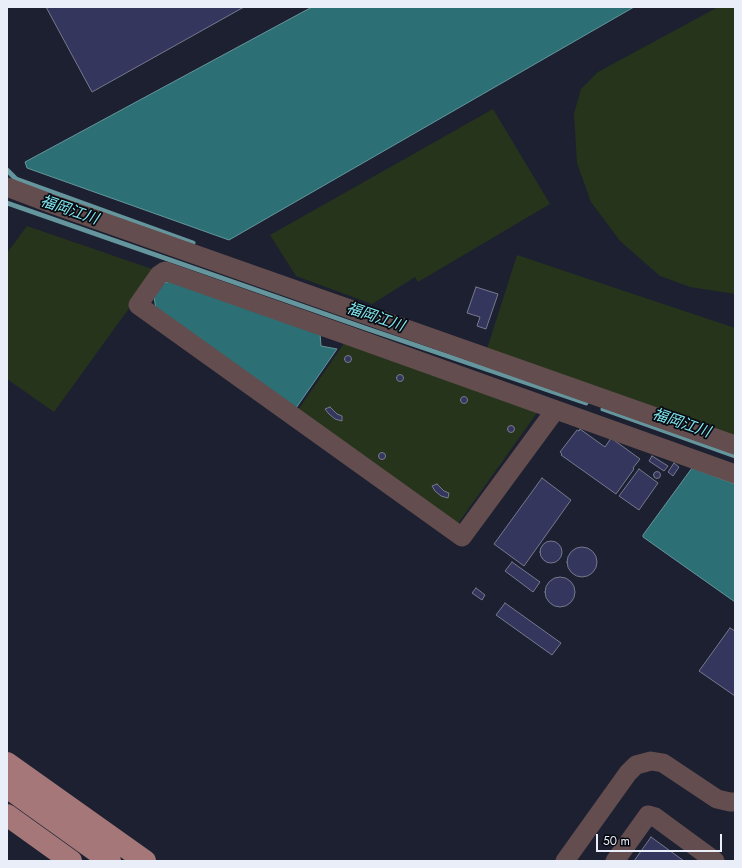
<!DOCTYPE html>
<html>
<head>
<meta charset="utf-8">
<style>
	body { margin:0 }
	#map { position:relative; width:742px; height:868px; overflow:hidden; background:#1c2030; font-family:Jost,sans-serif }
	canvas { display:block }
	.frame { position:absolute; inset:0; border:8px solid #eaeef9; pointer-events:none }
	.scale { position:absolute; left:596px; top:834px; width:126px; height:18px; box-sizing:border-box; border:2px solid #eaeef9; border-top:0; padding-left:5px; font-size:12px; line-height:14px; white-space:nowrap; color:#eaeef9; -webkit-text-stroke:3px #080a11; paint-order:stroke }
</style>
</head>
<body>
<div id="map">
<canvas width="742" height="868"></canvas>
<div class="frame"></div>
<div class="scale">50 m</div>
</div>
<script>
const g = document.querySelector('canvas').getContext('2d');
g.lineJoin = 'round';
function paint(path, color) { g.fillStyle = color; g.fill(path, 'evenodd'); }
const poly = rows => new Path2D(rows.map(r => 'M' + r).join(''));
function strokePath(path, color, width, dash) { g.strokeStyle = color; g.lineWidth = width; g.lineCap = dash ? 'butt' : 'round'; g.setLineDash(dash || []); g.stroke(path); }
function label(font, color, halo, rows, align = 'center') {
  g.font = font + ' Jost,"Noto Sans JP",sans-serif'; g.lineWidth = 3.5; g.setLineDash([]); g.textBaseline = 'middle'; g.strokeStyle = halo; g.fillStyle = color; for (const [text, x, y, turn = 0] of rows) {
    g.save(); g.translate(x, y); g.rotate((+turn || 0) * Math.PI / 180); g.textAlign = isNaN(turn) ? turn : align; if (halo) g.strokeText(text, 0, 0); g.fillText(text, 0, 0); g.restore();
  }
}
const green = poly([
	[718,7,735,7,735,294,690,287,660,276,620,241,591,202,577,163,574,114,581,89,598,72],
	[493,109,550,204,418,282,415,277,372,304,296,276,270,235],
	[27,226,155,270,130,307,54,412,7,379,7,253],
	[517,255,735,328,735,436,487,349],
	[345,342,539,410,457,525,298,410]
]);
const water = poly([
	[312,7,634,7,229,240,27,168,25,162,312,7],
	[170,281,320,333,321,346,337,349,296,408,156,309,154,297,162,284,170,281],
	[692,468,735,484,735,602,643,537,643,535,692,468]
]);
const stream = poly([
	[7,170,16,179,193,243],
	[7,203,368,329,586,403],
	[603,409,735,456]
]);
const building = poly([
	[46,7,244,7,92,92,46,7],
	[476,287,498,294,486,329,477,326,480,317,467,313,476,287],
	'344.5 359a3.5 3.5 0 1 1 7 0a3.5 3.5 0 1 1-7 0Z',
	'396.5 378a3.5 3.5 0 1 1 7 0a3.5 3.5 0 1 1-7 0Z',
	'460.5 400a3.5 3.5 0 1 1 7 0a3.5 3.5 0 1 1-7 0Z',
	[330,407,337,414,342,416,342,421,335,419,329,414,325,409,330,407],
	'507.5 429a3.5 3.5 0 1 1 7 0a3.5 3.5 0 1 1-7 0Z',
	[580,429,605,447,611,438,640,459,633,468,634,469,616,494,561,455,562,454,560,452,577,430,579,431,580,429],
	'378.5 456a3.5 3.5 0 1 1 7 0a3.5 3.5 0 1 1-7 0Z',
	[652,456,668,466,664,471,649,461,652,456],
	[674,463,679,467,673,476,668,472,674,463],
	[639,469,658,483,639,510,619,496,639,469],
	'653.5 475a3.5 3.5 0 1 1 7 0a3.5 3.5 0 1 1-7 0Z',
	[542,478,571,500,524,566,494,544,542,478],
	[437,484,444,491,449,493,448,498,441,496,435,491,432,486,437,484],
	'540 552a11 11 0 1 1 22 0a11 11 0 1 1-22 0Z',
	'567 562a15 15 0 1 1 30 0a15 15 0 1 1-30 0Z',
	[512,562,540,582,533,592,505,571,512,562],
	'545 592a15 15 0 1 1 30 0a15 15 0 1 1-30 0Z',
	[476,588,485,595,482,600,472,593,476,588],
	[505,603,561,643,552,655,496,615,505,603],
	[730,628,735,631,735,696,699,671,730,628],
	[651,837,684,861,634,861,651,837]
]);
const minor = poly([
	[7,187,52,204,735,445],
	[553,409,551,416,462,537,138,305,159,275,165,271,344,334,735,474],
	[565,861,628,773,636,765,651,761,663,763,717,799,730,802,735,802],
	[615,861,648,815,655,817,715,861]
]);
const major = poly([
	[7,763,145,861],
	[7,787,110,861],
	[7,815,71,861]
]);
const waterNames = [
	["福岡江川",69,211,19],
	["福岡江川",375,318,19],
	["福岡江川",681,424,19]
];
paint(green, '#27341c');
paint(water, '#2c7075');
strokePath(water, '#65969d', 1);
strokePath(stream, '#65969d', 5);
paint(building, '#34365d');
strokePath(building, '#77798d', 1);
strokePath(minor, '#634d4e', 19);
strokePath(major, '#a57779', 22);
label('italic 15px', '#82ebf3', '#080a11', waterNames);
</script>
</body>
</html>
